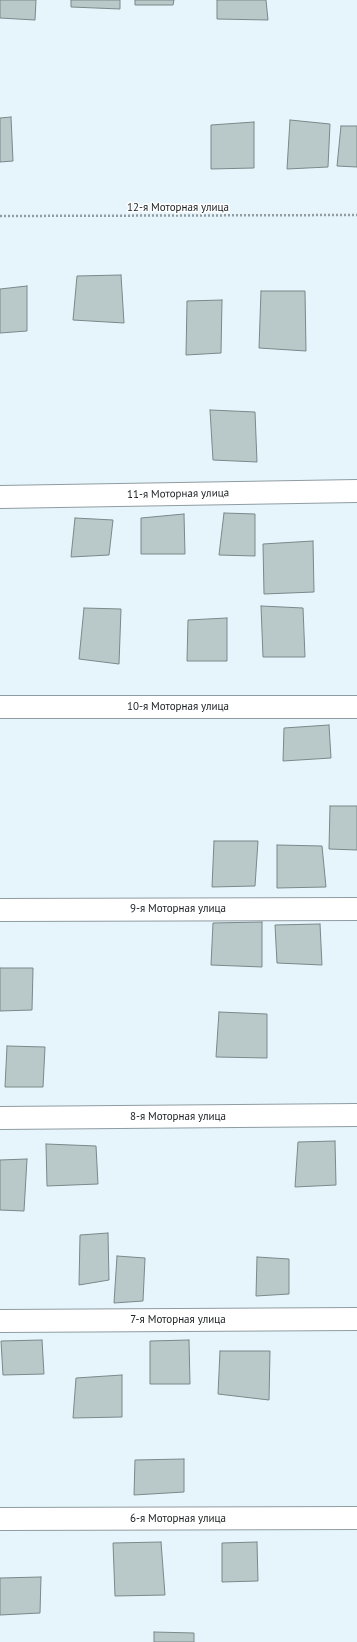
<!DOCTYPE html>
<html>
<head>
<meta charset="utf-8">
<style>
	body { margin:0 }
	canvas { display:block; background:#e6f4fb }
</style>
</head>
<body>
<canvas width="357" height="1642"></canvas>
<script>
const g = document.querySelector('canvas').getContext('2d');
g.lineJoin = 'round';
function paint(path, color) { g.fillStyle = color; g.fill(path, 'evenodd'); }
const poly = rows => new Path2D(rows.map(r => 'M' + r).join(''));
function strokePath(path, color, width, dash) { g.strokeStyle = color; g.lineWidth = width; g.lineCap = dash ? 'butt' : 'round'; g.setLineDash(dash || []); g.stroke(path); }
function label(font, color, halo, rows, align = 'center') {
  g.font = font + ' "PT Sans",sans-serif'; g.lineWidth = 3; g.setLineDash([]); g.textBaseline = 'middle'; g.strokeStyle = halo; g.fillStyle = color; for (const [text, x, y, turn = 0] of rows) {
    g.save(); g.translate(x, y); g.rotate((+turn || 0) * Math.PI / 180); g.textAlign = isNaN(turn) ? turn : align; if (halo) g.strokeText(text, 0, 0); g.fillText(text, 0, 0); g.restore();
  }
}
const building = poly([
	[0,0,36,0,35,20,0,18,0,0],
	[71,0,120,0,120,9,71,7,71,0],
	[135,0,174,0,173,5,135,5,135,0],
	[217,0,266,0,268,20,217,19,217,0],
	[11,117,13,161,0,162,0,118,11,117],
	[290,120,330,124,328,167,287,169,290,120],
	[254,122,254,168,211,169,211,125,254,122],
	[341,126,357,126,357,167,337,166,341,126],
	[121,275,124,323,73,320,77,276,121,275],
	[27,286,27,331,0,333,0,289,27,286],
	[261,291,305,291,306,351,259,348,261,291],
	[222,300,221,353,186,355,187,301,222,300],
	[210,410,255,412,257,462,213,460,210,410],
	[224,513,255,514,255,556,219,555,224,513],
	[184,514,185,554,141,554,141,518,184,514],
	[75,518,113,520,109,555,71,557,75,518],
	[313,541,314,592,264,594,263,544,313,541],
	[261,606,303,608,305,657,263,657,261,606],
	[84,608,121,609,119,664,79,659,84,608],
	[227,618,227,661,187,661,188,620,227,618],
	[329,725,331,758,283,761,284,728,329,725],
	[330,806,357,806,357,850,329,849,330,806],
	[214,841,258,841,255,886,212,887,214,841],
	[277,845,322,846,326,887,277,888,277,845],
	[262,922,262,967,211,965,213,923,262,922],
	[320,924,322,965,277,963,275,925,320,924],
	[0,968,33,968,32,1010,0,1011,0,968],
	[219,1012,267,1014,267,1058,216,1057,219,1012],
	[7,1046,45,1047,43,1087,5,1087,7,1046],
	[335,1141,336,1185,295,1187,298,1142,335,1141],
	[46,1144,96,1146,98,1184,47,1186,46,1144],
	[27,1159,24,1211,0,1210,0,1160,27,1159],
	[108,1233,109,1280,79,1285,80,1235,108,1233],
	[117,1256,145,1258,143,1301,114,1303,117,1256],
	[257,1257,289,1259,289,1294,256,1296,257,1257],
	[42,1340,44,1374,3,1375,1,1341,42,1340],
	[189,1340,190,1384,150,1384,150,1341,189,1340],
	[220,1351,270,1351,269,1400,218,1394,220,1351],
	[122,1375,122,1417,73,1418,76,1378,122,1375],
	[184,1459,184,1492,134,1495,135,1460,184,1459],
	[161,1542,165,1595,115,1596,113,1543,161,1542],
	[257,1542,258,1581,222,1582,222,1543,257,1542],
	[41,1577,40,1613,0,1615,0,1578,41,1577],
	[154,1632,194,1633,194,1642,154,1642,154,1632]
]);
const path = poly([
	[0,216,357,215]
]);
const minor = poly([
	[0,497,357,491],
	[0,707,357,707],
	[0,910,357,909],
	[0,1118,357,1115],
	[0,1321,357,1319],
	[0,1519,357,1518]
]);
const streetNames = [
	["12-я Моторная улица",178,208],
	["11-я Моторная улица",178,494,-1],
	["10-я Моторная улица",178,707],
	["9-я Моторная улица",178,909],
	["8-я Моторная улица",178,1117],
	["7-я Моторная улица",178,1320],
	["6-я Моторная улица",178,1519]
];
paint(building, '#b9c9ca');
strokePath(building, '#7a898a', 1);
strokePath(minor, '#8f9ca2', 24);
strokePath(path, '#929da2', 2.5, [2, 2]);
strokePath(minor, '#fff', 22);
label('11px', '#181d1f', '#fff', streetNames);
</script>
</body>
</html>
